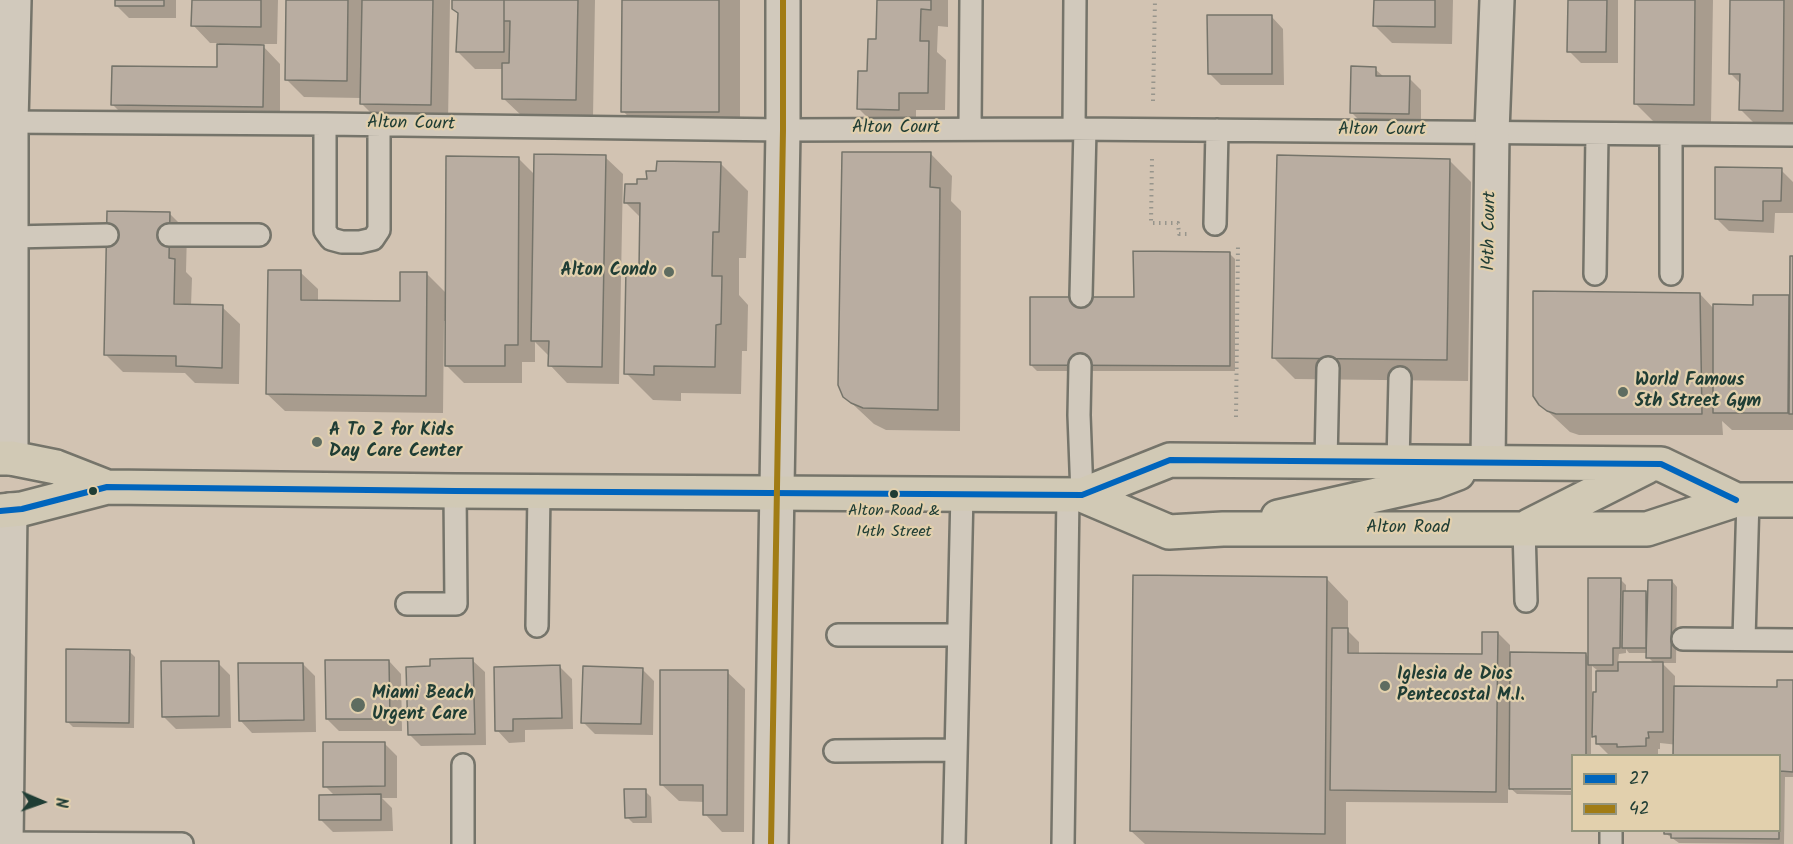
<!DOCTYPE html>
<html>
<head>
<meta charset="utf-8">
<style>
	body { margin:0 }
	#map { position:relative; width:1793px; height:844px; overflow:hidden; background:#d2c3b2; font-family:Kalam,sans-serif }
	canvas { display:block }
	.legend { position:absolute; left:1571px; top:754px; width:210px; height:78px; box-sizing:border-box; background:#e2d0ad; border:2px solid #94957d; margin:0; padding:8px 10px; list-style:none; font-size:18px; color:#1f3d34 }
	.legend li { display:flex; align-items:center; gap:12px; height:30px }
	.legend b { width:30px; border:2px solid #94957d }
	.north { position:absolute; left:12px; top:772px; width:60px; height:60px; -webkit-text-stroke:4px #e2d0ad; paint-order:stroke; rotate:92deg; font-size:16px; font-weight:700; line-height:24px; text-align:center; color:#1f3d34 }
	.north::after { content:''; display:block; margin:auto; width:21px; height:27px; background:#1f3d34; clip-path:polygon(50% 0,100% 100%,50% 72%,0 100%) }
</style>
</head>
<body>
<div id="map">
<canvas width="1793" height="844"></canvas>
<ul class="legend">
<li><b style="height:8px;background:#0065bd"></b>27</li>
<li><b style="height:8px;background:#a17c15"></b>42</li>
</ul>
<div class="north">N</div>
</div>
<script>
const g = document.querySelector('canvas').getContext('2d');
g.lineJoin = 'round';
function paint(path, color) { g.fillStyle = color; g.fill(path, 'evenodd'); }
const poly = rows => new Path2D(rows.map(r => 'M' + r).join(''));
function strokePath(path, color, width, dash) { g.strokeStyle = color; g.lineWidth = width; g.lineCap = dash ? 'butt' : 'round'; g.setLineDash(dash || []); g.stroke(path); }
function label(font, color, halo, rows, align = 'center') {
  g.font = font + ' Kalam,sans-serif'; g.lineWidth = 4.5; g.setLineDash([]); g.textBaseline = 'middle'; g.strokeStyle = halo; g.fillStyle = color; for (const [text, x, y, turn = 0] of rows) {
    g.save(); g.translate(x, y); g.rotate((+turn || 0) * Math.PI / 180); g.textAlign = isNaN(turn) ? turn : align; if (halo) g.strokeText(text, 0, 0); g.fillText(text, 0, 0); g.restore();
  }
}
const shadow = poly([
	[116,0,176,0,176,18,129,18,116,5],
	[193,0,278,0,277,44,261,44,280,64,280,124,130,122,113,105,218,69,219,43,210,43,193,25],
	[287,0,450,0,448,122,379,121,361,103,361,98,304,97,286,79],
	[453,0,595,0,593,117,522,116,504,99,504,69,475,69,458,52,459,15,453,9],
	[624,0,740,0,740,133,644,133,623,111],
	[878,0,948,0,948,27,938,26,937,52,946,60,945,110,916,110,916,127,876,126,859,109,878,41],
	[1375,0,1453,0,1452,44,1392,43,1375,26],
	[1569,0,1618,0,1618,63,1581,63,1569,51],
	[1636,0,1713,0,1711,122,1653,121,1636,104],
	[1731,0,1793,0,1793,128,1758,127,1741,110,1741,84,1730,73],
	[1271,16,1283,29,1284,85,1221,85,1209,73],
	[1375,69,1384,77,1409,78,1421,90,1421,126,1363,124,1351,112],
	[931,154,952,176,951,201,961,211,960,431,886,430,874,424,844,396],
	[605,157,623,174,619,384,567,383,550,365,550,357,535,342,535,362,522,362,522,383,464,383,446,365,447,321,444,321,443,413,285,411,267,394,300,272,318,289,318,302,401,303,426,273,447,294,518,158,535,175],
	[1449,160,1471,182,1468,381,1295,379,1274,358],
	[721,164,748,191,746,258,739,258,739,295,748,305,747,351,742,351,741,394,681,393,681,401,653,400,626,373,641,269,642,219,626,203,639,186,648,181],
	[1781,170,1793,182,1793,213,1775,213,1774,233,1729,231,1717,219],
	[169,213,187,231,186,272,192,278,191,306,222,307,240,324,239,384,195,383,185,373,123,372,105,354],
	[1229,253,1235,259,1235,371,1037,371,1031,365,1135,298],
	[1793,258,1793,430,1732,430,1722,421,1723,435,1579,435,1570,432,1540,404,1700,294,1714,309,1754,306,1788,297,1791,300],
	[1327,579,1348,601,1348,631,1359,642,1359,655,1483,656,1498,633,1510,645,1510,654,1586,654,1589,658,1620,579,1626,585,1626,592,1646,593,1649,596,1672,581,1677,587,1676,663,1662,663,1675,676,1675,687,1778,689,1793,682,1793,777,1785,777,1784,844,1679,843,1665,833,1665,830,1780,830,1780,756,1660,743,1660,749,1658,749,1658,756,1609,755,1597,743,1597,740,1591,734,1591,756,1572,756,1572,788,1514,787,1514,790,1572,791,1572,795,1517,794,1508,786,1508,803,1346,802,1346,844,1145,844,1131,831],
	[1626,649,1629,653,1648,653,1648,657,1655,664,1618,663,1619,654,1626,653],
	[1592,666,1597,670,1597,693,1592,693],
	[129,651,135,657,134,728,73,727,67,721],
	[472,660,485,672,486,745,421,746,409,734,432,668],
	[389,661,401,674,402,731,339,731,327,719],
	[218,663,230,675,231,728,176,729,163,716],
	[303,664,315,676,316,732,252,733,240,720],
	[560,667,572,679,573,729,525,730,525,742,509,743,497,730],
	[642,669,654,681,653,735,595,734,583,722],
	[727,672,745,689,744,832,722,832,705,814,705,802,679,801,661,784],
	[384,743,397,756,397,798,382,798,392,808,393,831,333,832,321,820,335,796,325,786],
	[645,791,651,797,652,823,633,823,627,817]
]);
const building = poly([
	[115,0,164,0,164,6,115,6,115,0],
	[192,0,261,0,261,27,191,26,192,0],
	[286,0,348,0,347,81,285,80,286,0],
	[362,0,433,0,431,105,360,104,362,0],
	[452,0,504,0,504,52,456,52,458,13,452,9,452,0],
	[504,0,578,0,576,100,502,99,502,63,509,63,510,21,504,21,504,0],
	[622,0,719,0,719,112,621,112,622,0],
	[877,0,931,0,931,10,921,9,920,41,929,41,928,93,899,93,899,110,857,109,858,71,867,71,868,39,876,39,877,0],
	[1374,0,1435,0,1435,27,1373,26,1374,0],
	[1568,0,1607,0,1606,52,1567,52,1568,0],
	[1635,0,1695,0,1694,105,1634,104,1635,0],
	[1730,0,1784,0,1783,111,1739,110,1740,74,1729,74,1730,0],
	[1207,15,1272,15,1272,74,1208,74,1207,15],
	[217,44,264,45,263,107,111,105,112,66,217,67,217,44],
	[1351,66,1376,67,1376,76,1410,76,1409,114,1350,113,1351,66],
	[842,152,931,152,930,187,940,188,938,410,863,408,851,403,843,397,838,385,842,152],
	[534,154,606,155,602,367,548,366,549,341,531,341,534,154],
	[1277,155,1450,159,1447,360,1272,358,1277,155],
	[446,156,519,157,518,345,505,345,505,366,445,366,446,156],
	[657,161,721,162,719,232,713,232,712,276,722,276,721,324,716,325,715,367,654,366,654,375,624,374,626,267,639,268,640,203,624,203,625,184,637,184,637,179,647,179,646,171,656,171,657,161],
	[1715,167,1782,168,1781,201,1763,201,1763,221,1715,219,1715,167],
	[107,211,170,212,169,258,175,259,174,304,223,305,222,368,176,366,176,356,104,355,107,211],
	[1133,251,1230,252,1230,366,1030,365,1030,297,1134,297,1133,251],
	[1790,256,1793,256,1793,414,1789,414,1790,256],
	[268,270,301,270,301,300,400,301,400,272,427,272,426,396,266,394,268,270],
	[1533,291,1700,293,1702,414,1556,414,1547,411,1539,405,1533,396,1533,291],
	[1753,295,1789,295,1788,413,1713,413,1713,304,1753,305,1753,295],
	[1133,575,1327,577,1325,834,1130,831,1133,575],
	[1588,578,1621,578,1620,648,1613,648,1613,665,1588,665,1588,578],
	[1648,580,1672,580,1671,658,1646,658,1648,580],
	[1623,591,1646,591,1646,648,1622,648,1623,591],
	[1332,628,1348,628,1348,653,1482,654,1482,632,1498,632,1496,792,1330,790,1332,628],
	[66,649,130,650,129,723,66,722,66,649],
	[1510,652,1586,653,1586,756,1572,756,1572,789,1509,789,1510,652],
	[473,658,475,734,408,735,406,667,430,666,430,659,473,658],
	[325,660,389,660,390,719,326,719,325,660],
	[161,661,219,661,219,716,162,717,161,661],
	[1618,662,1663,662,1663,732,1648,732,1649,738,1646,738,1646,746,1617,747,1617,744,1596,744,1596,736,1592,737,1593,692,1596,692,1596,671,1618,671,1618,662],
	[238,663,303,663,304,720,239,721,238,663],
	[560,665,562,718,513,719,513,731,495,731,494,667,560,665],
	[583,666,643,668,641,724,581,723,583,666],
	[660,670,728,670,727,815,703,815,703,785,660,785,660,670],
	[1777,680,1793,680,1793,772,1780,771,1780,782,1780,756,1673,756,1674,686,1777,687,1777,680],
	[323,742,385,742,385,786,323,787,323,742],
	[624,789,646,789,646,817,625,818,624,789],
	[381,794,381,820,319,820,319,795,381,794],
	[1664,830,1779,830,1779,839,1671,838,1671,834,1664,834,1664,830]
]);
const path = poly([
	[1153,101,1155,0],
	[1152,159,1151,223,1178,223,1179,234,1189,234],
	[1236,417,1238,244]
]);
const service = poly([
	[1,122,325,124,783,130,1074,129,1793,135],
	[325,124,325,231,331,239,342,242,360,242,373,239,379,230,379,125],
	[970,128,971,0],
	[1074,129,1075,0],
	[1671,134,1671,274],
	[1215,224,1217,130],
	[169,235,259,235],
	[11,237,107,235],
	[1595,274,1597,134],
	[1081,296,1085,129],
	[1080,365,1079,415,1082,495],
	[1326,462,1328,368],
	[1398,463,1400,378],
	[1524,528,1526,601],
	[407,604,456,604,455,491],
	[537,626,539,492],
	[838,635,957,635],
	[1683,639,1793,640],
	[1744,639,1748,499],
	[835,751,955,750],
	[0,843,182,844],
	[463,844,463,765],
	[954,844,962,493],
	[1063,844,1068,495],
	[1611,844,1611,830]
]);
const minor = poly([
	[11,458,11,122,14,0],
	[1488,462,1492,132,1497,0],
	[6,844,10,510],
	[771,844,783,130,783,0]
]);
const trunk = poly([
	[0,458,11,458,56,467,107,487],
	[1082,495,1169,532,1223,529,1647,529,1736,500,1793,500],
	[0,511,22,509,107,487,455,491,1082,495,1170,460,1661,464,1736,500],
	[1278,517,1434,482,1458,473],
	[1529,526,1646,467]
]);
const bus1 = poly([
	[0,511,22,509,107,487,455,491,1082,495,1170,460,1661,464,1736,500]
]);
const bus2 = poly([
	[771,844,783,130,783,0]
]);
const markers = [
	[669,272,6,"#5e6c60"],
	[1623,392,6,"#5e6c60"],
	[317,442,6,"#5e6c60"],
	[93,491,5,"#1f3d34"],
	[894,494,5,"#1f3d34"],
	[1385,686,6,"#5e6c60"],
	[358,705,8,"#5e6c60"]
];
const busNames = [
	["Alton Road &",894,512],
	["14th Street",894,533]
];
const streetNames = [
	["Alton Court",411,125,1],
	["Alton Court",896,129],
	["Alton Court",1382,131],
	["14th Court",1491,231,-89],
	["Alton Road",1408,529]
];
const poiNames = [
	["Alton Condo",657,272,"right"],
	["World Famous",1635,382],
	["5th Street Gym",1635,403],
	["A To Z for Kids",329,432],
	["Day Care Center",329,453],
	["Iglesia de Dios",1397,676],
	["Pentecostal M.I.",1397,697],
	["Miami Beach",372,695],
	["Urgent Care",372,716]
];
paint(shadow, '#0003');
paint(building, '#b9ada1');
strokePath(building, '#75746a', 1.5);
strokePath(service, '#75746a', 26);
strokePath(minor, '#75746a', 38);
strokePath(trunk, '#75746a', 38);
strokePath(path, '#97958c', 4, [1.5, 4.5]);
strokePath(service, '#d1c9bc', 21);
strokePath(minor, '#d1c9bc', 33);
strokePath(trunk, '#d1c9b5', 33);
strokePath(bus1, '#0065bd', 6);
strokePath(bus2, '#a17c15', 6);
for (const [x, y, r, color] of markers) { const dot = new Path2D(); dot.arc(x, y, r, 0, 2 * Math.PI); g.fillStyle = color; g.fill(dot); strokePath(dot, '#e2d0ad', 2); }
label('16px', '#1f3d34', '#e2d0ad', busNames);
label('18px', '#1f3d34', '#e2d0ad', streetNames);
label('bold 18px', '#1f3d34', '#e2d0ad', poiNames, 'left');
</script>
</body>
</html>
